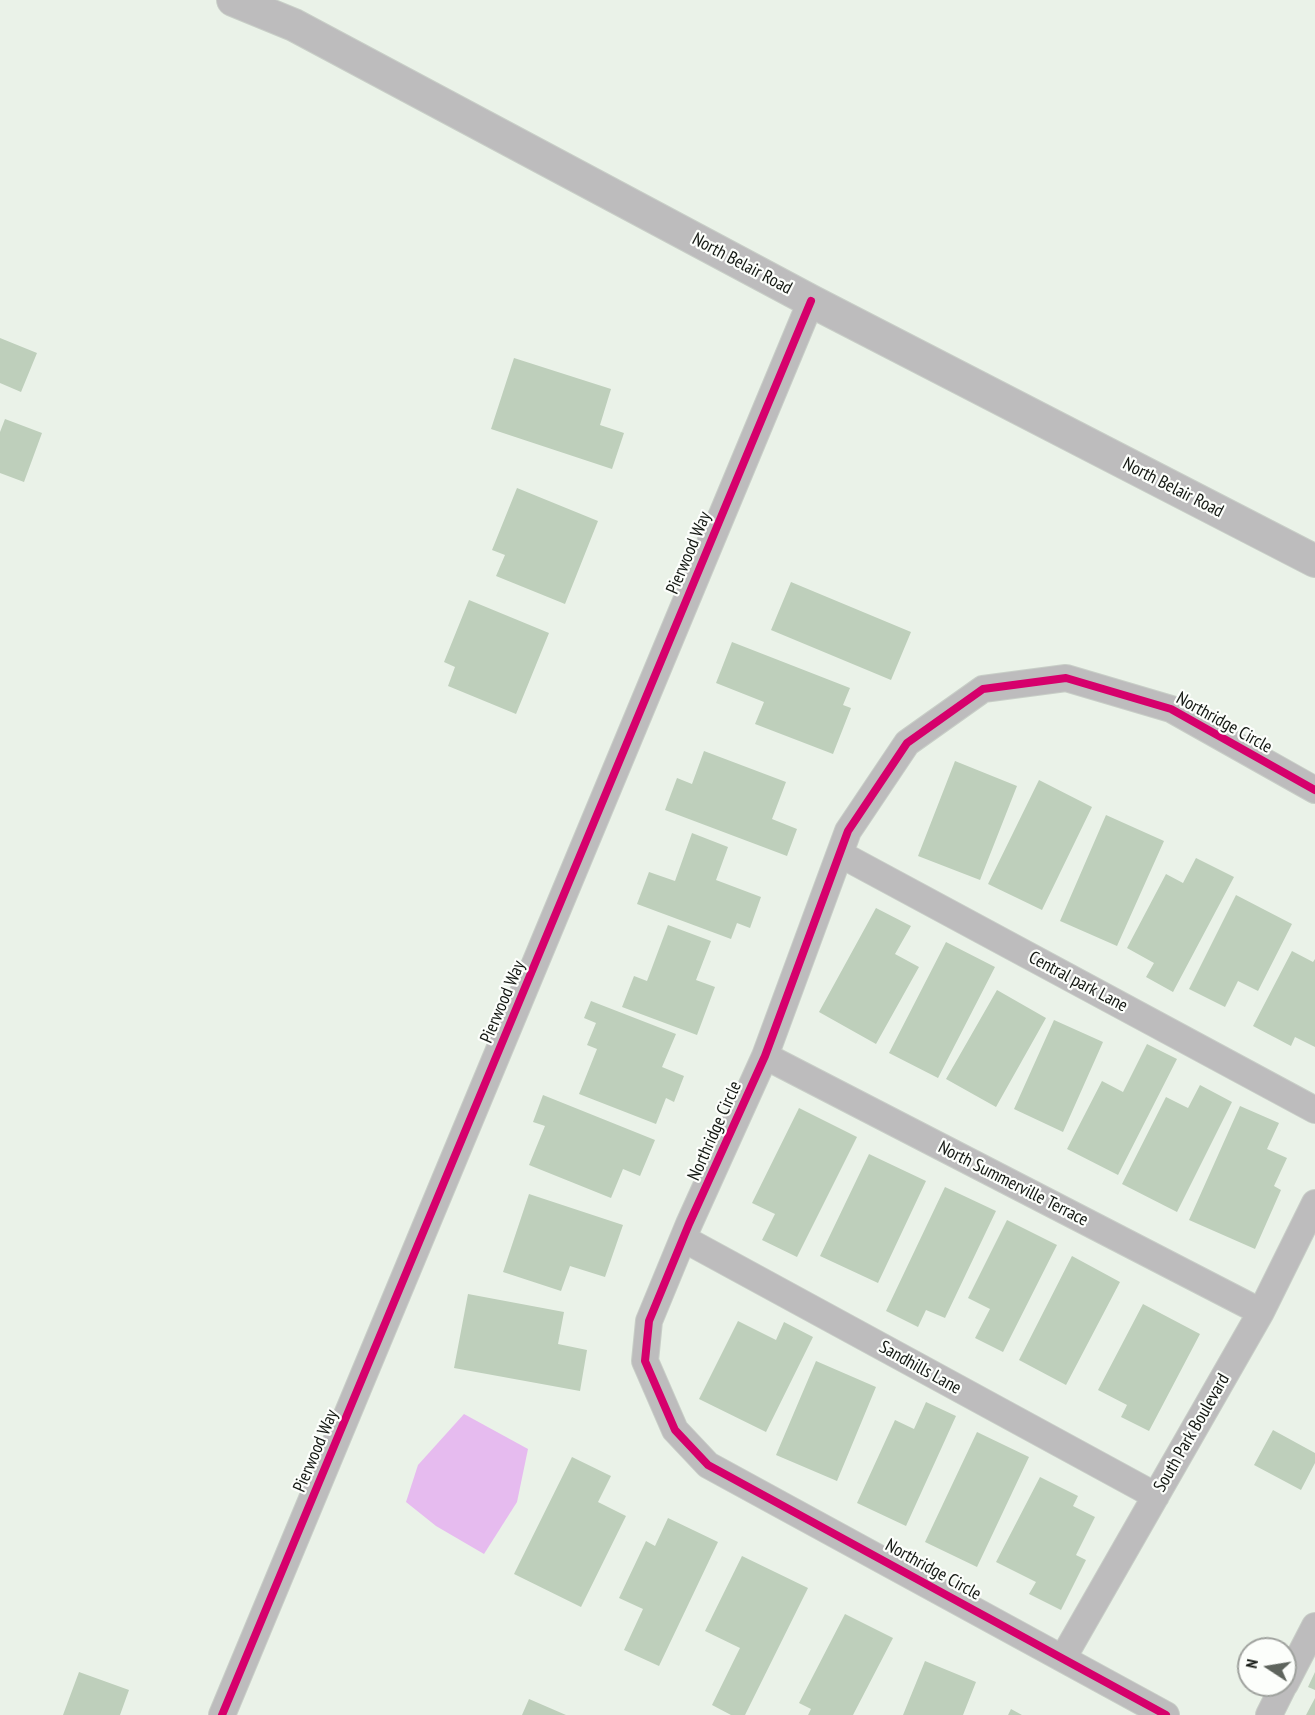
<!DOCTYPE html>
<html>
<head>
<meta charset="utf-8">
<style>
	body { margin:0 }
	#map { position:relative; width:1315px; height:1715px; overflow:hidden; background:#eaf2e8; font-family:"PT Sans Narrow",sans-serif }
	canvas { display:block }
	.north { position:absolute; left:1237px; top:1637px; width:60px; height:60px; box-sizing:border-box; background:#fcfefb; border:2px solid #9fa29e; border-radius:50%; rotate:282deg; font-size:16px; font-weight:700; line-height:24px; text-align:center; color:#131712 }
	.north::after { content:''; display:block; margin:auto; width:21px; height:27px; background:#5e645d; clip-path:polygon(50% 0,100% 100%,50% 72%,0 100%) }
</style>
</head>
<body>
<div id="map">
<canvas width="1315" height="1715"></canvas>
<div class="north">N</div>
</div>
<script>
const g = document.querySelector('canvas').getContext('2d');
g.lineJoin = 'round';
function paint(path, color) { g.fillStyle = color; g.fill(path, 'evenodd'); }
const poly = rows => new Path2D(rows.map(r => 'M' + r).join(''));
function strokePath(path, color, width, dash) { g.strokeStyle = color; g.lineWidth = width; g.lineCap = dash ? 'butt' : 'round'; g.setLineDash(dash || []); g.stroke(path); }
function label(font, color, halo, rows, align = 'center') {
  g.font = font + ' "PT Sans Narrow",sans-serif'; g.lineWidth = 4.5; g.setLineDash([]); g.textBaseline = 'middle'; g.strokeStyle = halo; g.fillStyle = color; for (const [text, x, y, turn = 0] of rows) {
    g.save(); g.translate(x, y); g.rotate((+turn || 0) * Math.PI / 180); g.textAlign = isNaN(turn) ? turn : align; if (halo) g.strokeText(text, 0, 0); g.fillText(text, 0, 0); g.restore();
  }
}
const water = poly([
	[464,1414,528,1449,517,1502,484,1554,436,1526,406,1502,418,1465]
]);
const building = poly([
	[0,338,37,353,21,392,0,383],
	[514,358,611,389,600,425,624,433,612,469,491,429],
	[5,419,42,433,24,482,0,473,0,432],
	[517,488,598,521,565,604,496,576,505,555,492,550],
	[791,582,911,632,891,680,771,630],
	[469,600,549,633,516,714,448,686,455,667,444,662],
	[732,642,850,688,843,705,851,708,833,754,755,724,764,702,716,683],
	[704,751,786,782,772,819,797,829,787,856,665,810,677,778,692,784],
	[955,761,1017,786,980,880,918,856],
	[1039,780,1092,807,1042,910,988,884],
	[1106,815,1164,841,1117,946,1060,921],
	[692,833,728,847,716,880,761,897,750,928,737,923,731,939,637,904,649,872,675,881],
	[1196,858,1234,877,1173,992,1146,977,1154,963,1127,948,1166,874,1183,883],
	[1236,895,1292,924,1258,991,1238,981,1225,1007,1189,989],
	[876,908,911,926,895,954,919,967,876,1044,819,1012],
	[668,925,711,941,696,980,715,987,697,1035,622,1007,634,976,647,981],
	[946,942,995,967,938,1078,889,1053],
	[1292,951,1313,962,1315,959,1315,1047,1295,1037,1291,1046,1253,1026],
	[997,990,1046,1018,996,1107,946,1079],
	[591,1001,676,1034,662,1067,684,1076,674,1102,666,1098,656,1124,579,1094,597,1049,587,1045,596,1023,584,1018],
	[1054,1020,1103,1042,1063,1132,1014,1109],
	[1147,1044,1177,1059,1118,1175,1067,1149,1102,1081,1123,1092],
	[1200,1085,1232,1102,1177,1212,1122,1184,1166,1097,1188,1108],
	[543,1095,655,1140,640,1176,623,1169,611,1198,529,1165,545,1126,533,1122],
	[1240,1106,1279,1123,1267,1149,1287,1158,1274,1186,1281,1190,1255,1249,1189,1220],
	[799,1108,857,1137,797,1257,762,1240,775,1214,752,1203],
	[869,1154,926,1181,878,1283,820,1256],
	[945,1187,996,1211,945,1318,926,1310,918,1327,886,1311],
	[529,1194,623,1225,605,1277,570,1266,561,1291,503,1272],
	[1007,1220,1057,1245,1003,1352,975,1338,990,1309,968,1298],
	[1072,1256,1120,1282,1066,1385,1019,1360],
	[468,1294,564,1312,558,1344,587,1350,580,1391,454,1368],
	[1143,1304,1200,1334,1149,1431,1121,1417,1127,1405,1098,1390],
	[738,1321,776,1340,784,1322,813,1337,766,1432,699,1399],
	[816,1361,876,1387,837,1481,776,1455],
	[926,1402,956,1416,906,1526,857,1503,895,1420,914,1429],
	[1273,1430,1315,1453,1315,1463,1301,1490,1254,1465],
	[977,1432,1029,1457,977,1567,925,1542],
	[572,1457,611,1476,598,1502,626,1516,581,1607,514,1574],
	[1040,1477,1078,1496,1073,1506,1095,1517,1076,1555,1086,1560,1061,1610,1029,1594,1036,1582,996,1562],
	[668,1518,718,1542,659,1666,624,1650,643,1609,619,1598,646,1541,655,1546],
	[742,1556,808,1588,745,1715,731,1715,712,1705,740,1648,705,1631],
	[845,1614,893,1638,853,1715,808,1715,811,1709,799,1703],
	[925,1661,976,1682,963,1715,903,1715],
	[79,1672,129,1690,120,1715,63,1715],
	[1315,1672,1315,1690,1308,1687],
	[1315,1698,1315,1715,1306,1715],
	[529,1699,566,1715,522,1715],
	[1011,1709,1022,1715,1008,1715]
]);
const minor = poly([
	[840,854,1315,1110],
	[765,1056,1261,1312],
	[684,1239,1156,1496],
	[1063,1658,1261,1312,1315,1203],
	[1285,1684,1315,1626],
	[222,1715,811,301],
	[1166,1715,708,1465,675,1430,645,1361,649,1321,689,1224,765,1056,848,831,907,743,983,689,1066,678,1171,709,1315,790],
	[1269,1715,1284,1685]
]);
const tertiary = poly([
	[233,0,294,25,811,301,1315,561]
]);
const cycleway = poly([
	[222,1715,811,301],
	[1166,1715,708,1465,675,1430,645,1361,649,1321,689,1224,765,1056,848,831,907,743,983,689,1066,678,1171,709,1315,790]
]);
const streetNames = [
	["North Belair Road",742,264,28],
	["North Belair Road",1173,488,27],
	["Pierwood Way",689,553,-67],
	["Northridge Circle",1224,723,29],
	["Central park Lane",1078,982,28],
	["Pierwood Way",503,1002,-67],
	["Northridge Circle",715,1131,-66],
	["North Summerville Terrace",1013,1184,27],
	["Sandhills Lane",920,1368,29],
	["South Park Boulevard",1192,1433,-60],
	["Pierwood Way",316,1451,-67],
	["Northridge Circle",933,1570,29]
];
paint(water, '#e6bbef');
paint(building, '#becfbb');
strokePath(minor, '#c8cec7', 28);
strokePath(tertiary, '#c8cec7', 34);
strokePath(minor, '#bdbcbd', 26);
strokePath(tertiary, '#bdbcbd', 32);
strokePath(cycleway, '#d6006c', 8);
label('18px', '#131712', '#fcfefb', streetNames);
</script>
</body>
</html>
